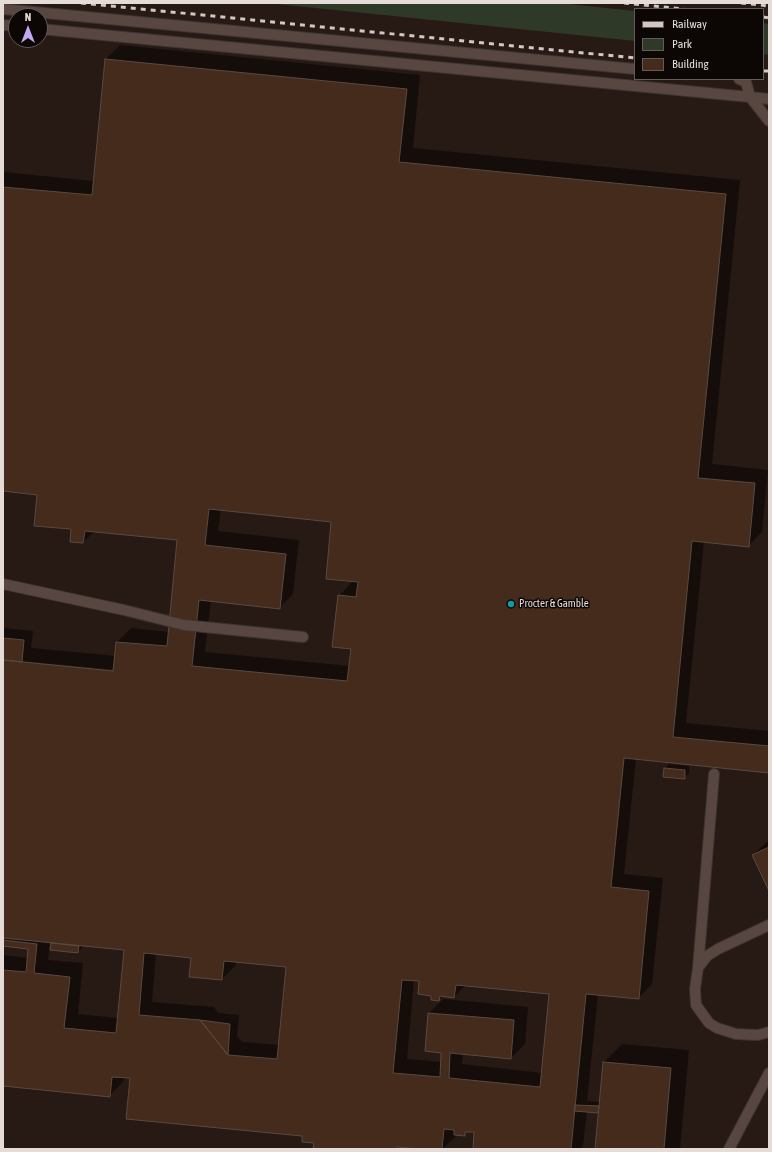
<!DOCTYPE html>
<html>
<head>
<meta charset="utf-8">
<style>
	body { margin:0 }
	#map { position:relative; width:772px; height:1152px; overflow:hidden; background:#271914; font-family:"Asap Condensed",sans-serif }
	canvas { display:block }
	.frame { position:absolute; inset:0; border:4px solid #e5dbd7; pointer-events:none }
	.legend { position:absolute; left:634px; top:8px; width:130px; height:72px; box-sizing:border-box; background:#0c0604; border:1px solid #635b58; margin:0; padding:5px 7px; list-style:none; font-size:12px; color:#e5dbd7 }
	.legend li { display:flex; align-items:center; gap:8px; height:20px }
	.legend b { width:20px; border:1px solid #635b58 }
	.north { position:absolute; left:8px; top:8px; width:40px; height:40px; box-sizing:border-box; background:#0c0604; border:1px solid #635b58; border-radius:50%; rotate:0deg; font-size:11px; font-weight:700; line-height:16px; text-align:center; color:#e5dbd7 }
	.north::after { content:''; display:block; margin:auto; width:14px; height:18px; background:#c2a7f2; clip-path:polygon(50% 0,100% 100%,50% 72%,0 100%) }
</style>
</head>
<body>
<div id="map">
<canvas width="772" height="1152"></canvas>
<div class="frame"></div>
<ul class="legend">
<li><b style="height:5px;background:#d2c7c3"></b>Railway</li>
<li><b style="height:11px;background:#2f3927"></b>Park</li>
<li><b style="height:11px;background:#442b1c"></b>Building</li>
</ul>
<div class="north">N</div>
</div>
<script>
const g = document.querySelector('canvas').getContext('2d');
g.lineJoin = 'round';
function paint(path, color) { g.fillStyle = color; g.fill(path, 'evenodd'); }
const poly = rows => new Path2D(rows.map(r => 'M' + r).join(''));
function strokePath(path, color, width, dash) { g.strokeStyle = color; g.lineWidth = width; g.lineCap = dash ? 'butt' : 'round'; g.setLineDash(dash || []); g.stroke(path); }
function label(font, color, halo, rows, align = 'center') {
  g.font = font + ' "Asap Condensed",sans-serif'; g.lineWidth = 3; g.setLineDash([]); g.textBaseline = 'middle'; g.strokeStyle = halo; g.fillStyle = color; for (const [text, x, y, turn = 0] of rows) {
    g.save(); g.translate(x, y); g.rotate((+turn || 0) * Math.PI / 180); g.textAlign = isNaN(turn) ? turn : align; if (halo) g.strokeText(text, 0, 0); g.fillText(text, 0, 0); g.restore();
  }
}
const green = poly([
	[267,3,559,3,635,11,635,41],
	[763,23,769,24,769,55,763,54]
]);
const shadow = poly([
	[120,45,420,75,413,148,740,180,712,464,768,470,762,532,748,546,704,541,686,723,769,731,769,771,636,758,624,874,663,878,652,984,638,998,598,994,587,1101,600,1102,604,1062,622,1044,689,1050,680,1149,596,1149,600,1110,598,1112,587,1111,583,1146,580,1149,474,1149,475,1131,468,1131,464,1135,456,1134,456,1136,443,1149,409,1147,409,1149,336,1149,315,1142,303,1135,131,1078,124,1077,123,1082,109,1096,3,1085,3,955,28,958,29,948,3,945,3,628,33,631,31,648,116,656,117,642,131,628,169,632,178,539,95,531,83,542,72,528,38,494,3,490,3,172,94,181,106,59],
	[221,509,333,521,354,580,339,596,352,648,350,666,205,652,211,600,280,607,293,594,299,540,218,531],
	[21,661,118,670,118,672,20,662],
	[50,942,52,942,51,949,78,952,82,948,82,945,125,949,118,1018,78,1014,83,963,48,960],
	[156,953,192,957,222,979,236,965,236,961,287,966,279,1045,242,1042,237,1036,239,1015,218,1013,214,1007,152,1002],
	[414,980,420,980,432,995,439,1000,443,996,454,997,466,985,550,993,542,1073,462,1064,463,1054,511,1058,525,1044,528,1007,443,999,429,1013,442,1052,441,1062,407,1059],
	[669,764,689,766,689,773,684,778,665,769],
	[769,840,769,889,753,855]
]);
const building = poly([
	[105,59,407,89,399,162,726,194,698,478,755,483,749,547,692,541,673,737,769,746,769,773,624,758,611,887,649,891,639,999,586,994,571,1149,473,1149,474,1132,465,1132,465,1136,454,1135,454,1130,444,1129,442,1149,419,1149,397,1147,397,1149,326,1149,313,1148,314,1143,302,1142,302,1136,126,1119,130,1078,112,1077,110,1097,3,1086,3,970,26,972,28,949,3,946,3,940,37,944,34,973,70,977,64,1028,116,1033,124,950,3,938,3,660,113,671,116,642,167,646,177,540,85,531,83,543,70,542,71,529,34,526,37,495,3,491,3,187,92,195,105,59],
	[209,509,331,522,326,579,358,582,356,597,338,595,332,647,351,649,347,681,192,666,199,600,280,609,286,554,205,545,209,509],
	[144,953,191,958,189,977,222,980,224,961,286,967,277,1059,228,1055,200,1020,139,1015,144,953],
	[402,980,419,981,418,994,431,996,431,1000,439,1001,440,996,454,998,456,985,549,994,540,1087,449,1078,450,1053,511,1059,514,1020,428,1013,425,1051,441,1053,440,1077,393,1073,402,980],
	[3,638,24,640,22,662,3,660,3,638],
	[664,768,685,770,685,779,663,777,664,768],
	[769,847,769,891,752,855,769,847],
	[51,943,79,946,78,953,50,950,51,943],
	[200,1020,230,1024,228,1055,200,1020],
	[603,1062,671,1068,664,1149,595,1149,603,1062],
	[575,1105,599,1106,598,1113,574,1111,575,1105]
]);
const service = poly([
	[3,9,635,69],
	[3,25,16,26],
	[40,29,750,97,769,121],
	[739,79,746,82,750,97,769,99],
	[3,584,124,610,184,625,303,637],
	[769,925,718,949,707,956,698,968,695,989,696,1005,709,1023,717,1028,736,1034,758,1035,769,1032],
	[698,968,714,774],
	[729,1149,769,1073]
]);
const rail = poly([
	[81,3,635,58],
	[624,3,684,9],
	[741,3,769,6],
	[763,17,769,18],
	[763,71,769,71]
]);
const markers = [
	[511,604,4,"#0f9aa8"]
];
const poiNames = [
	["Procter & Gamble",519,604]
];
paint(green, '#2f3927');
paint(shadow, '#0007');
paint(building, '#442b1c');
strokePath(building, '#594a41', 1);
strokePath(service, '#3e3331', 12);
strokePath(service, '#584741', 10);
strokePath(rail, '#d2c7c3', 3, [5, 5]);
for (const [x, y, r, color] of markers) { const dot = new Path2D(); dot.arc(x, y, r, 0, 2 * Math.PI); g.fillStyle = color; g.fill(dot); strokePath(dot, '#0c0604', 1.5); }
label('11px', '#e5dbd7', '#0c0604', poiNames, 'left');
</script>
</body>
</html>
